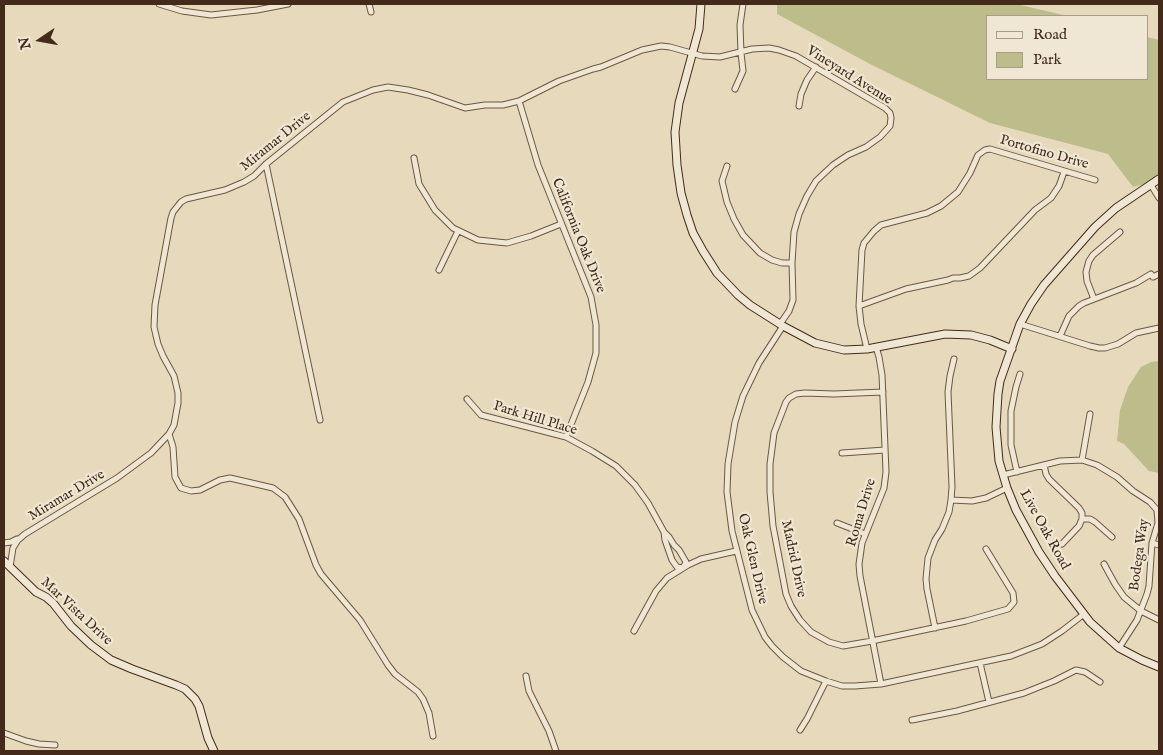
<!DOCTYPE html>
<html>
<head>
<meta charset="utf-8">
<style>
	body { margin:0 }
	#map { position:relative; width:1163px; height:755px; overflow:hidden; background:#e7dabc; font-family:"IM FELL English",serif }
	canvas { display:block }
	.frame { position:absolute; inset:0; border:5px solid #432a1b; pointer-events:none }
	.legend { position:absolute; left:986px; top:15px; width:162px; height:65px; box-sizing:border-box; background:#efe7d3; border:1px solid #aa9b89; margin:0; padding:6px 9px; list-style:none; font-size:15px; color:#432a1b }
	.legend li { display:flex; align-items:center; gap:10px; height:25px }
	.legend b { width:25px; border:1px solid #aa9b89 }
	.north { position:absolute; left:15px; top:15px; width:50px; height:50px; -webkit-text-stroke:4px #efe7d3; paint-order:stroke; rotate:258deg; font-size:14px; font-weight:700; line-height:20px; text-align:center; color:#432a1b }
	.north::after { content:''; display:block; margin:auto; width:18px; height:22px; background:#432a1b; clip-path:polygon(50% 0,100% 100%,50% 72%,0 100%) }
</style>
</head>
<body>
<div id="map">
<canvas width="1163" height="755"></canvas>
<div class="frame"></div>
<ul class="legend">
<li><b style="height:6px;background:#efe7d3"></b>Road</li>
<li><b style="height:14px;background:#bdbd8c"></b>Park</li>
</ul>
<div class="north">N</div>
</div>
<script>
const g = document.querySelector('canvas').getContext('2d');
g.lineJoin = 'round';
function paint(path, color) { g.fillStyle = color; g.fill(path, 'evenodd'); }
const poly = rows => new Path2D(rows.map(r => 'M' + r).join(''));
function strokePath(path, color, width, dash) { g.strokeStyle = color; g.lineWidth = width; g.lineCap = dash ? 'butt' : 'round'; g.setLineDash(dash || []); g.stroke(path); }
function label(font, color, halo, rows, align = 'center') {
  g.font = font + ' "IM FELL English",serif'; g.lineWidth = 4.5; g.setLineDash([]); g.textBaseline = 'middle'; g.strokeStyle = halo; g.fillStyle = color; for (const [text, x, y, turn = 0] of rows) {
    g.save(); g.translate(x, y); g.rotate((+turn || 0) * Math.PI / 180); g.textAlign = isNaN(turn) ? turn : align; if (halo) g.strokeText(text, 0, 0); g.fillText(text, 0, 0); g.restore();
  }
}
const green = poly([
	[777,4,1016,4,1068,16,987,16,987,79,1147,79,1147,37,1159,40,1159,180,1133,187,1108,154,990,123,870,64,777,14],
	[1159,361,1159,473,1149,471,1124,444,1117,441,1120,410,1128,387,1141,367,1151,362]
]);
const street = poly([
	[159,4,182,11,211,15,257,10,288,4],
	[369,4,371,12],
	[735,89,743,71,741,53,740,25,743,4],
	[519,101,538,165,591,297,596,325,596,353,588,382,566,437],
	[799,106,801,94,807,80,816,67],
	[414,158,419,184,435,210,453,228,478,240,507,243,531,236,561,224],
	[266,164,320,420],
	[727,166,722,181,727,202,734,219,743,235,760,253,772,260,782,263,792,263],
	[1151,185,1159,198],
	[439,270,458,231],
	[1094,299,1087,281,1086,272,1089,261,1093,255,1120,232],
	[859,306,906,289,948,280,953,278,960,278,969,276,980,268,1035,210,1051,198,1059,186,1064,172],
	[1020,324,1090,346,1099,348,1105,348,1118,344,1136,333,1159,328],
	[783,326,759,363,743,396,735,422,728,464,727,492,732,531,752,610,765,637,772,646,783,657,801,671,826,681,842,686,855,686,881,684,1011,656,1042,644,1062,631,1084,614],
	[1060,336,1069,316,1079,306,1084,303,1136,283,1151,274,1153,277,1159,274],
	[876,347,879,357,882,375,886,472,884,488,862,543,859,564,860,576,881,684],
	[867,349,861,324,859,306,862,250,864,243,874,231,881,225,927,213,941,206,958,192,970,173,978,155,985,150,990,149,1095,180],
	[883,392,834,394,805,393,796,394,789,398,786,402,774,433,770,464,770,492,773,526,786,594,791,606,800,620,811,632,829,642,843,646,872,641,966,621,1008,609,1014,602,1013,593,986,549],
	[467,399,481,415,566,437,592,451,616,466,635,485,648,503,664,532,669,537,674,545,679,550,686,562,683,568,677,567,672,560,665,540,664,532],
	[169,434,173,447,175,477,181,488,191,491,200,490,220,480,230,478,273,488,285,497,299,519,316,565,321,574,360,620,388,665,395,674,418,692,423,699,429,713,433,736],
	[842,453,885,450],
	[1082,460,1090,414],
	[1044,465,1046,474,1049,479,1079,508,1082,513,1082,519,1079,526,1062,544],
	[1017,472,1011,445,1011,411,1016,387,1020,374],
	[1003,475,1060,461,1082,460,1097,465,1117,477,1133,491,1150,502,1157,510,1158,523,1152,543,1149,586,1147,594,1137,620,1119,648],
	[951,500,972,501,986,498,1007,488],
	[1082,519,1090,519,1095,522,1112,537],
	[837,523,865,534],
	[4,543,11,542,17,539],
	[1152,543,1159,545],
	[1104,564,1115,584,1124,597,1141,611,1159,620],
	[10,567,13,548,18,540,25,534,117,478,151,453,169,434,174,425,178,403,178,393,174,376,163,356,158,344,154,327,155,305,171,218,173,212,181,202,186,199,225,190,244,182,254,176,266,164,343,102,373,90,388,87,408,90,428,95,465,108,485,105,503,105,519,101,559,81,593,69,601,67,642,50,661,46,670,47,702,56,720,57,752,49,769,48,779,50,796,56,885,108,890,113,891,118,890,126,880,137,866,147,848,155,833,165,816,181,807,196,799,214,794,232,792,263,793,300,789,311,780,324],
	[935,628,927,589,926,579,928,558,935,540,942,529,949,512,951,500,952,487,948,392,950,376,954,359],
	[634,631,656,591,667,578,688,565,701,559,736,551],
	[980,663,989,702],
	[526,676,529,691,549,731,556,751],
	[912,720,957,711,1024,693,1054,681,1076,670,1085,672,1100,682],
	[800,730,807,719,826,681],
	[4,733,26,741,39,744,55,745]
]);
const secondary = poly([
	[701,4,699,29,679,103,675,132,677,165,681,193,687,215,693,233,703,251,717,273,738,295,750,305,783,326,815,343,844,350,867,349,945,334,971,335,990,340,1012,349],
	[1159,179,1116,208,1095,227,1044,285,1031,304,1020,324,1000,381,998,394,996,427,999,461,1007,488,1016,510,1039,552,1055,576,1090,622,1119,648,1142,660,1159,667],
	[4,561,36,592,46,597,53,603,71,626,91,645,111,660,132,669,176,685,185,689,195,699,199,706,208,738,214,751]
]);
const streetNames = [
	["Vineyard Avenue",849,76,32],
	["Miramar Drive",276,142,-39],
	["Portofino Drive",1044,153,16],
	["California Oak Drive",578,236,68],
	["Park Hill Place",535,419,17],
	["Miramar Drive",67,496,-31],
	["Roma Drive",862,513,-73],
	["Live Oak Road",1044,530,61],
	["Bodega Way",1140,555,-82],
	["Oak Glen Drive",752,559,77],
	["Madrid Drive",793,559,78],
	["Mar Vista Drive",76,612,43]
];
paint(green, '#bdbd8c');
strokePath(street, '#6c5643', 7);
strokePath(secondary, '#432a1b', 9);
strokePath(street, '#efe7d3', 5);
strokePath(secondary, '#efe7d3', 7);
label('14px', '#432a1b', '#efe7d3', streetNames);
</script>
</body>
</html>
